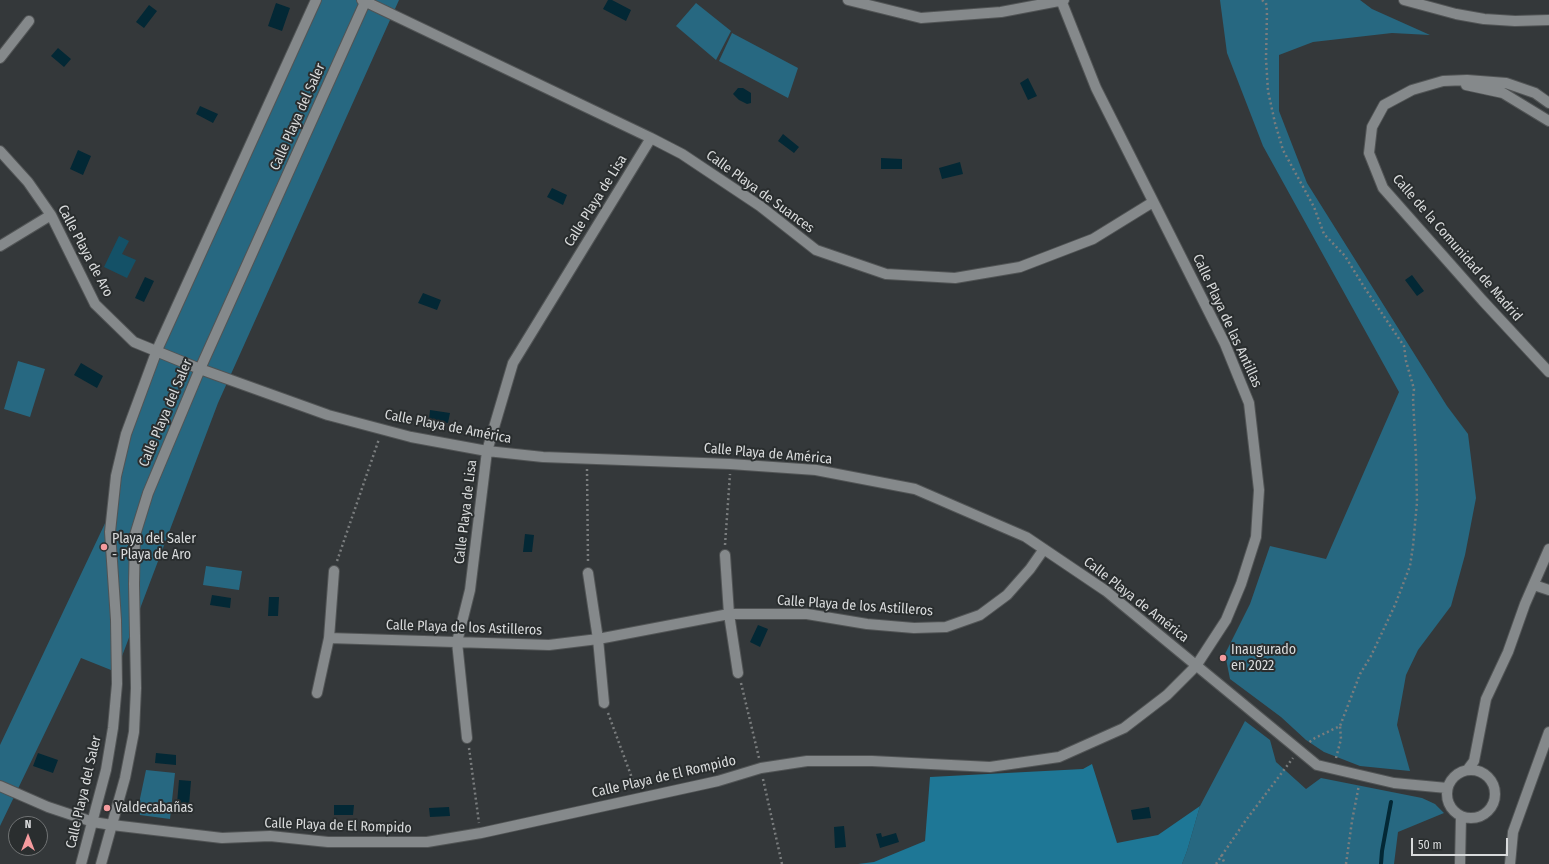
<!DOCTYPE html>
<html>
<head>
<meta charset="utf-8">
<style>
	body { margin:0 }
	#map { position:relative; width:1549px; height:864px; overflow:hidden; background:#34383a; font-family:"Fira Sans Condensed",sans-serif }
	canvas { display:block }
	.north { position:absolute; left:8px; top:816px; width:40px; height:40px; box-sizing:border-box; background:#2a2e2f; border:1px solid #707374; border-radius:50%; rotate:0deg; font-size:11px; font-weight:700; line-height:16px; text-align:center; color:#d9dbdc }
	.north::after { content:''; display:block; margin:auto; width:14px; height:18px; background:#f59b9e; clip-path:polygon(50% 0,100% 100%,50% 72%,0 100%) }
	.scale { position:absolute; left:1411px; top:838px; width:97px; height:18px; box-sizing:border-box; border:2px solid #d9dbdc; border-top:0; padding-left:5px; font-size:12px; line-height:14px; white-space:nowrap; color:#d9dbdc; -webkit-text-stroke:3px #2a2e2f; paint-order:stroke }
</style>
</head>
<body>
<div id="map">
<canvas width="1549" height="864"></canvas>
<div class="north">N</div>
<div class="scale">50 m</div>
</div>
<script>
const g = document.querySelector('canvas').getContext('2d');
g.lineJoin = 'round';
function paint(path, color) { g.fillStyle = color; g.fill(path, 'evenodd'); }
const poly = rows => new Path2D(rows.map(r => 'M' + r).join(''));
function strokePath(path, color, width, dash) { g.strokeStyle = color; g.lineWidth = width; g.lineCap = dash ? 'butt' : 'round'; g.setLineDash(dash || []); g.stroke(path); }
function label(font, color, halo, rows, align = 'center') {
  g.font = font + ' "Fira Sans Condensed",sans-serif'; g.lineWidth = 4; g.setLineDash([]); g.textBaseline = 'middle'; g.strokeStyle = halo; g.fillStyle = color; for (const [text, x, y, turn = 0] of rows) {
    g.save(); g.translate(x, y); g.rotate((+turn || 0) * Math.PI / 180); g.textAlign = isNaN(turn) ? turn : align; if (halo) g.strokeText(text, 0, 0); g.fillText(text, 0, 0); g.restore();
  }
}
const green = poly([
	[313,0,399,0,218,403,116,672,81,658,0,826,0,745,108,517,153,355],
	[1220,0,1360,0,1372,9,1430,35,1392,33,1313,42,1279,55,1279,111,1307,183,1447,406,1468,434,1476,498,1465,555,1451,606,1418,650,1406,675,1397,725,1410,771,1360,766,1324,752,1306,740,1281,717,1230,679,1225,654,1250,604,1270,546,1326,559,1399,392,1263,146,1227,53],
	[696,3,731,31,716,60,676,26],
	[732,33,798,68,788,98,719,61],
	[18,361,45,369,30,417,4,409],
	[206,566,242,571,239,590,203,585],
	[1245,721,1270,740,1276,762,1306,789,1321,778,1422,798,1435,804,1444,813,1398,832,1394,864,1182,864,1187,851,1200,806],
	[146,770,175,773,170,819,140,815,138,808]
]);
const forest = poly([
	[1092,764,1117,843,1158,835,1200,806,1187,851,1182,864,858,864,874,862,925,841,930,777,1083,769]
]);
const water = poly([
	[608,0,612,0,631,10,626,21,603,9],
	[276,3,290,8,282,31,268,26],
	[149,5,157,11,144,28,136,22],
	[58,48,71,59,64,67,51,56],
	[1028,78,1037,96,1028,100,1020,83],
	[738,88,743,88,751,93,751,103,747,104,739,100,733,94],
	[200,106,218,114,213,123,196,114],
	[783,134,799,147,794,153,778,141],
	[78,150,91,156,83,175,70,169],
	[881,158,902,159,902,169,881,169],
	[960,162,963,174,942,179,939,168],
	[552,188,567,195,563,205,547,197],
	[1412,275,1424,291,1417,296,1405,280],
	[145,277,154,281,144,302,135,298],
	[423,293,441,300,437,310,418,303],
	[81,363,103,376,97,388,74,375],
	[430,410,450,413,448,423,429,420],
	[525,534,534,535,532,552,523,552],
	[212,595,231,598,230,608,210,605],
	[269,597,279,597,278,616,268,616],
	[758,625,768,629,760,647,750,642],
	[38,753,58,760,53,773,33,766],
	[156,753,176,755,176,765,155,763],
	[179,780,191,781,189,805,177,804],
	[334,805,354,805,353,815,334,815],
	[449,807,450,816,430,817,429,808],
	[1149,807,1151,818,1133,820,1131,810],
	[844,826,846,847,835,848,834,827],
	[881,833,882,837,896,833,899,842,880,848,876,834]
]);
const stream = poly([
	[1381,864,1382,851,1391,802]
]);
const building = poly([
	[119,236,129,241,122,254,136,260,127,278,104,267]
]);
const path = poly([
	[1262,0,1266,3,1267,11,1266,59,1268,91,1275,123,1283,150,1314,207,1324,234,1345,256,1366,290,1404,346,1406,361,1414,389,1413,398,1416,457,1417,502,1413,546,1410,566,1395,605,1371,656,1360,674,1340,726,1315,738,1308,743],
	[587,469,588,562],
	[725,545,730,474],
	[337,561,379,439],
	[741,683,759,758],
	[608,713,636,789],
	[469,748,479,823],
	[1336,758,1341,739,1340,726],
	[763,779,782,864],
	[1221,855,1225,864],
	[1216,864,1246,820,1293,758],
	[1346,864,1352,821,1359,785]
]);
const minor = poly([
	[362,0,651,138,682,154,760,206,816,250,886,274,955,278,1020,267,1093,239,1153,202],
	[848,0,921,18,1001,12,1064,0],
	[1404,0,1456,14,1484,19,1515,21,1549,20],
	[0,58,29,21],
	[1466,85,1503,93,1549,121],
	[1549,103,1535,93,1506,83,1467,80,1443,81,1412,90,1384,105,1372,127,1369,153,1383,188,1483,301,1549,372],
	[0,151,28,182,51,215,95,304,134,342,200,369,328,415,411,437,487,451,543,457,730,464,816,470,915,489,1026,537,1106,591,1317,765,1394,783,1447,788],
	[0,246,51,215],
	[725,555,729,614,738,673],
	[588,573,598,639,604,703],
	[1534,585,1549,590],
	[329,638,549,645,598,639,729,614,807,614,867,624,914,628,946,627,980,615,1007,595,1030,569,1044,549],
	[317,693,329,638,334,571],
	[467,738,457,642,470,590,487,451,513,363,651,138],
	[1468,769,1474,761,1486,699,1508,652,1525,604,1549,549],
	'1447 794a24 24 0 1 1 48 0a24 24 0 1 1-48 0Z',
	[0,786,48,807,93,822,112,825,222,838,270,836,328,842,427,842,481,833,718,781,761,768,807,761,872,761,990,767,1059,757,1124,728,1167,695,1196,666,1226,620,1241,584,1256,537,1259,490,1249,403,1225,344,1096,88,1061,0],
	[81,864,106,770,113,728,117,684,116,620,110,532,116,476,126,434,157,350,316,0],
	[101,864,125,778,134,732,136,688,134,584,135,535,148,493,200,369,366,0],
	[1460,864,1461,816],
	[1510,864,1513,832,1549,732]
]);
const markers = [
	[104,547,4,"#f59b9e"],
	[1223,658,4,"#f59b9e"],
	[107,808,4,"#f59b9e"]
];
const streetNames = [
	["Calle Playa del Saler",298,117,-66],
	["Calle Playa de Suances",760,192,36],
	["Calle Playa de Lisa",596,201,-58],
	["Calle de la Comunidad de Madrid",1457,248,49],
	["Calle Playa de Aro",85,251,62],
	["Calle Playa de las Antillas",1227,321,65],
	["Calle Playa del Saler",166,413,-67],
	["Calle Playa de América",448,427,11],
	["Calle Playa de América",768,454,5],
	["Calle Playa de Lisa",466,512,-83],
	["Calle Playa de América",1136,600,38],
	["Calle Playa de los Astilleros",855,606,4],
	["Calle Playa de los Astilleros",464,628,2],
	["Calle Playa de El Rompido",664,777,-13],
	["Calle Playa del Saler",84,792,-77],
	["Calle Playa de El Rompido",338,826,2]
];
const poiNames = [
	["Playa del Saler",112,539],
	["- Playa de Aro",112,555],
	["Inaugurado",1231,650],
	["en 2022",1231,666],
	["Valdecabañas",115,808]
];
paint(green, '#276881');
paint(forest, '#1e7796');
paint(water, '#032835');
strokePath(stream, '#032835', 4);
paint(building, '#145167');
strokePath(minor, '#515455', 12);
strokePath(path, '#7a7d7e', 2.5, [2, 3]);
strokePath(minor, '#85898b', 10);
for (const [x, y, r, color] of markers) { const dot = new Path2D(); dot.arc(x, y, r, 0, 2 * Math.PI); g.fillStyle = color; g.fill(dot); strokePath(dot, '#2a2e2f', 1.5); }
label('14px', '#d9dbdc', '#2a2e2f', streetNames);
label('14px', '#d9dbdc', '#2a2e2f', poiNames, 'left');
</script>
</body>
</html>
